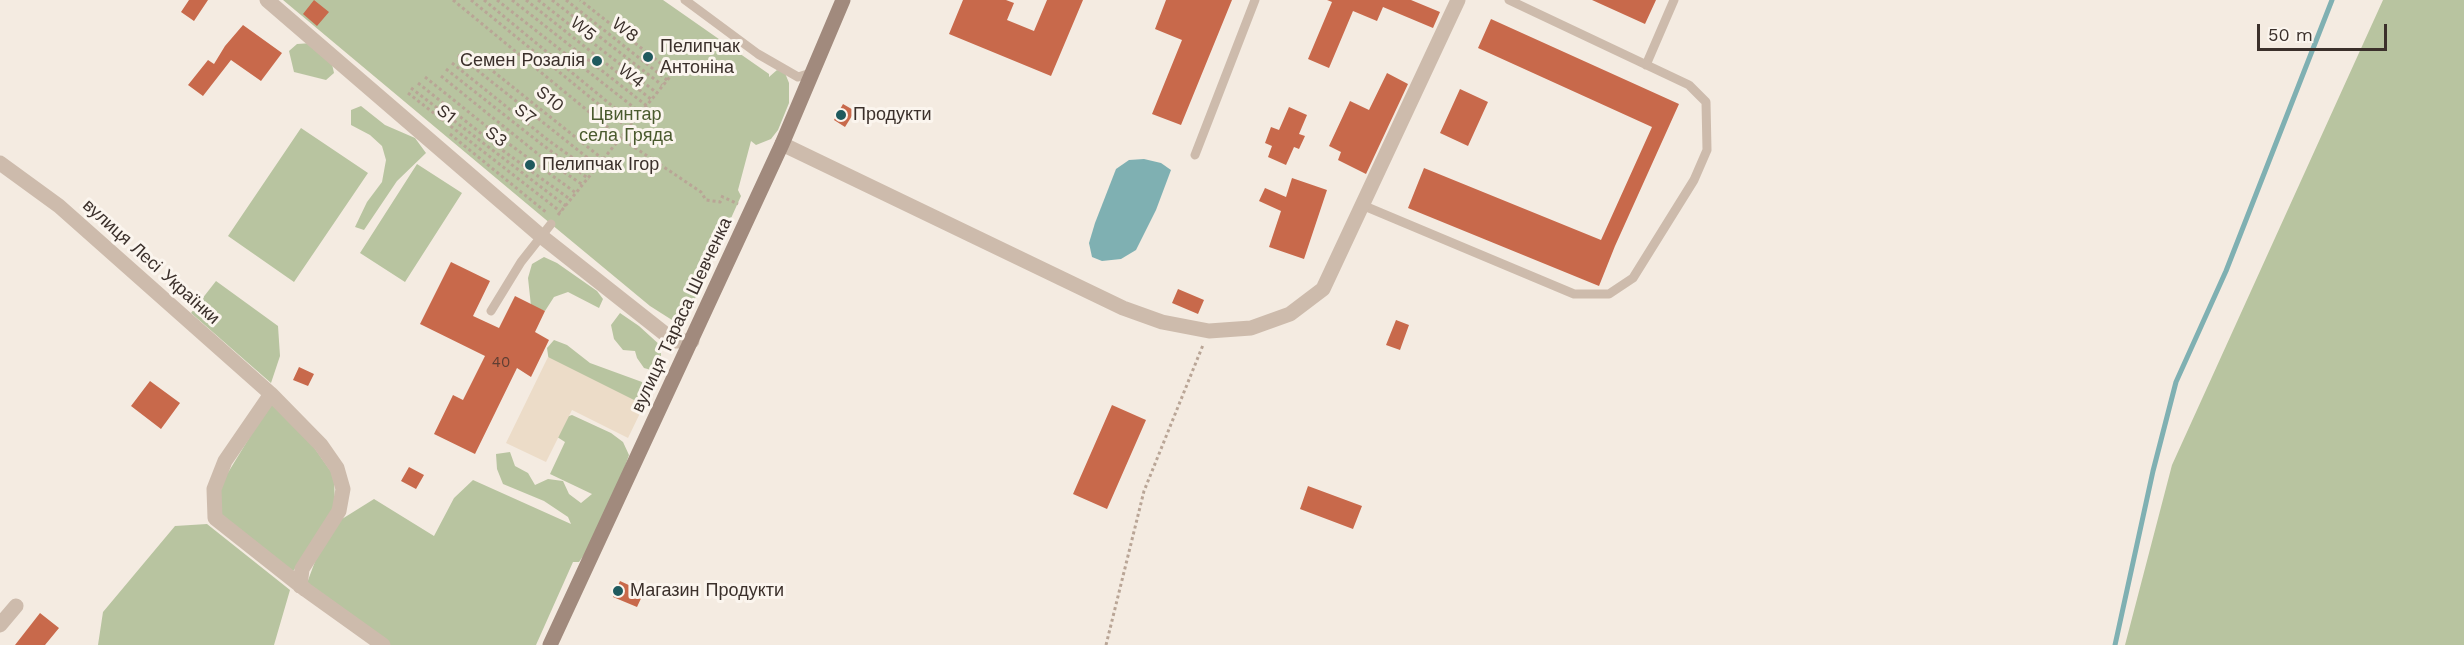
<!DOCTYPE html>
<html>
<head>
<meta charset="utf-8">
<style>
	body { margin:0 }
	#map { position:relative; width:2464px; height:645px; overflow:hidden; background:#f4ebe1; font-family:"Work Sans",sans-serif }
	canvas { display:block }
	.scale { position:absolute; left:2257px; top:24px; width:130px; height:27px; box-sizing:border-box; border:3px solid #3b302b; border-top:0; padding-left:8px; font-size:18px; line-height:21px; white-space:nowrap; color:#3b302b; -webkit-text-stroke:4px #fbf5ee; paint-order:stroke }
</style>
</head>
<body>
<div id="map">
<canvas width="2464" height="645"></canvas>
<div class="scale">50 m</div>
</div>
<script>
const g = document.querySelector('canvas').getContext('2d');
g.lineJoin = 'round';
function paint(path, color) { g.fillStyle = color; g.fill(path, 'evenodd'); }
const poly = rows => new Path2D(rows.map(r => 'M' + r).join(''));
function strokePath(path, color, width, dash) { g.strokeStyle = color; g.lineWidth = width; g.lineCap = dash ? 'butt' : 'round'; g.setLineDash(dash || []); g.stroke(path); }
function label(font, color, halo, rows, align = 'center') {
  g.font = font + ' "Work Sans",sans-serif'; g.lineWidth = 6; g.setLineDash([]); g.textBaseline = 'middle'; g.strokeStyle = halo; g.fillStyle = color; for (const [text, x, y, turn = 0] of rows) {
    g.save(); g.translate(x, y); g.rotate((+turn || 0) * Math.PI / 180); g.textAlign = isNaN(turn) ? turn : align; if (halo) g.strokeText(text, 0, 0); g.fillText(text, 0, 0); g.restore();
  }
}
const green = poly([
	[283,0,663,0,769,74,769,77,777,70,785,73,789,83,789,103,778,130,771,139,756,145,751,141,738,190,741,196,684,323,672,320,650,306,551,224],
	[2383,0,2464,0,2464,645,2125,645,2172,465],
	[312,43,330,55,334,73,326,80,294,72,289,51,297,44],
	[361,106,385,125,415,138,426,153,397,181,364,230,355,227,367,202,382,182,386,160,382,146,370,135,351,125,351,110],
	[301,128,368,173,294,282,228,236],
	[417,164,462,193,405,282,360,253],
	[544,257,557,263,597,291,603,299,599,308,568,292,554,297,545,311,531,306,528,278,532,264],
	[216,281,278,326,280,356,271,383,191,313],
	[620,313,639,326,661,346,661,360,651,370,644,368,637,358,635,351,623,350,614,339,611,325],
	[554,340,567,345,590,363,642,382,651,394,648,401,636,414,549,362,547,348],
	[270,404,297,423,334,476,335,507,292,573,212,508,221,484],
	[572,415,611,433,623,442,629,455,619,483,588,549,579,562,573,562,536,645,390,645,331,605,307,583,320,548,342,519,374,499,434,536,454,498,473,480,571,524,568,517,544,501,503,484,497,469,496,454,510,452,515,466,528,473,535,485,548,479,563,481,569,494,581,503,592,494,550,474,565,442,551,433,557,420],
	[207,524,290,590,274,645,98,645,103,612,175,526]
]);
const plaza = poly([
	[548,357,644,405,628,438,572,410,546,462,506,443]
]);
const water = poly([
	[1144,159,1161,163,1171,170,1156,210,1136,250,1121,259,1102,261,1092,257,1089,243,1095,223,1116,169,1129,160]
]);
const stream = poly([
	[2115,645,2153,471,2176,382,2226,271,2332,0]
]);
const building = poly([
	[189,0,208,0,194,21,181,12],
	[314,0,329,12,317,26,303,14],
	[963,0,1006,0,1014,3,1007,20,1034,31,1047,0,1083,0,1051,76,949,34],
	[1166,0,1232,0,1181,125,1152,114,1182,40,1155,29],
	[1327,0,1411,0,1440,12,1433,28,1383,7,1377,21,1353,11,1329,68,1308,59,1332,2],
	[1592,0,1656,0,1645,24],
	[1491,19,1679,104,1615,246,1599,286,1408,208,1424,168,1601,240,1652,127,1478,48],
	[243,25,282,53,261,81,231,60,203,96,188,85,208,60,214,64,225,46],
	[1387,73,1408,84,1366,174,1338,160,1341,152,1329,146,1350,101,1369,110],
	[1460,89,1488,102,1468,146,1440,133],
	[843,104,855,111,845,127,834,120],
	[1289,107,1307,115,1299,134,1305,136,1299,149,1294,147,1286,165,1268,157,1272,146,1265,143,1271,127,1279,130],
	[1292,178,1327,190,1304,259,1269,247,1281,211,1259,201,1265,188,1286,197],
	[451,262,490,281,473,316,499,328,515,296,545,311,535,332,549,340,531,377,517,368,475,454,434,434,453,395,463,400,485,356,420,324],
	[1178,289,1204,300,1198,314,1172,303],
	[1396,320,1409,325,1400,350,1386,345],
	[299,367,314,374,308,386,293,380],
	[150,381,180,403,161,429,131,406],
	[1112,405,1146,420,1107,509,1073,494],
	[409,467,424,475,416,489,401,481],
	[1308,486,1362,506,1353,529,1300,509],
	[620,581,644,592,637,607,613,597],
	[40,613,59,628,45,645,15,645]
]);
const path = poly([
	[453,0,622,139,701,192,706,200,720,202,723,198],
	[471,0,629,129],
	[484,0,633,123],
	[497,0,641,113],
	[512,0,647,106],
	[526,0,652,100],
	[538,0,657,93],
	[552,0,662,85],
	[566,0,667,80],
	[458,55,598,166],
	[479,60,604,160],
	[452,63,548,140,594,173],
	[446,69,540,143,589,179],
	[441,76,543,158,583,185],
	[425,77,501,138,576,193],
	[418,83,498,147,571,200],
	[411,88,566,206],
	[408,93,561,212],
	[450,134,547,213],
	[721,196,738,204],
	[558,215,673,73,580,0],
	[1106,645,1144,491,1203,345]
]);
const lane = poly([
	[685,0,758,54,798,77,814,72],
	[1646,65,1674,0],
	[1195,155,1255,0],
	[1362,205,1574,294,1609,294,1633,278,1694,180,1707,150,1706,102,1689,85,1509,0],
	[491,311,521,262,551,224]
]);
const street = poly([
	[267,0,541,236,674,341,692,341],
	[782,144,1123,308,1162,322,1209,331,1251,328,1290,314,1323,289,1458,0],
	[0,163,59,206,271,394,321,445,337,468,343,489,339,511,302,569,300,586],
	[271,394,225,461,214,489,215,518,306,590,383,645],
	[0,625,16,606]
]);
const secondary = poly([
	[550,645,782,144,843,0]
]);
const markers = [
	[648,57,6,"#1f5a5e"],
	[597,61,6,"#1f5a5e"],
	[841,115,6,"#1f5a5e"],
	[530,165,6,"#1f5a5e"],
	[618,591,6,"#1f5a5e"]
];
const numberNames = [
	["40",501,363]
];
const streetNames = [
	["W5",583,29,39],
	["W8",625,30,38],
	["W4",631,76,39],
	["S10",550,99,39],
	["S1",446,114,39],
	["S7",525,114,38],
	["S3",496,137,37],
	["вулиця Лесі Українки",151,262,42],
	["вулиця Тараса Шевченка",682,315,-65]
];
const poiNames = [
	["Пелипчак",660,47],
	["Антоніна",660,68],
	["Семен Розалія",585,61,"right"],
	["Продукти",853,115],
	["Пелипчак Ігор",542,165],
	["Магазин Продукти",630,591]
];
const parkNames = [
	["Цвинтар",626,115],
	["села Гряда",626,136]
];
paint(green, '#b8c4a0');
paint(plaza, '#ecdcc8');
paint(water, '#7fb0b2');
strokePath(stream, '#7fb0b2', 5);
paint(building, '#c8694b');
strokePath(path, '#b9a596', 3, [3, 3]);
strokePath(lane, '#cdbbac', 9);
strokePath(street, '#cdbbac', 15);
strokePath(secondary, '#a18a7d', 15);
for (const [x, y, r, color] of markers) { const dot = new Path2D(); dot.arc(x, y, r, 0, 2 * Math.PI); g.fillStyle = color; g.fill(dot); strokePath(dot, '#fbf5ee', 2); }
label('15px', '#5e3e33', null, numberNames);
label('18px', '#3b302b', '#fbf5ee', streetNames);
label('18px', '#3b302b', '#fbf5ee', poiNames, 'left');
label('18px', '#4a5a2e', '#fbf5ee', parkNames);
</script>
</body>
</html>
